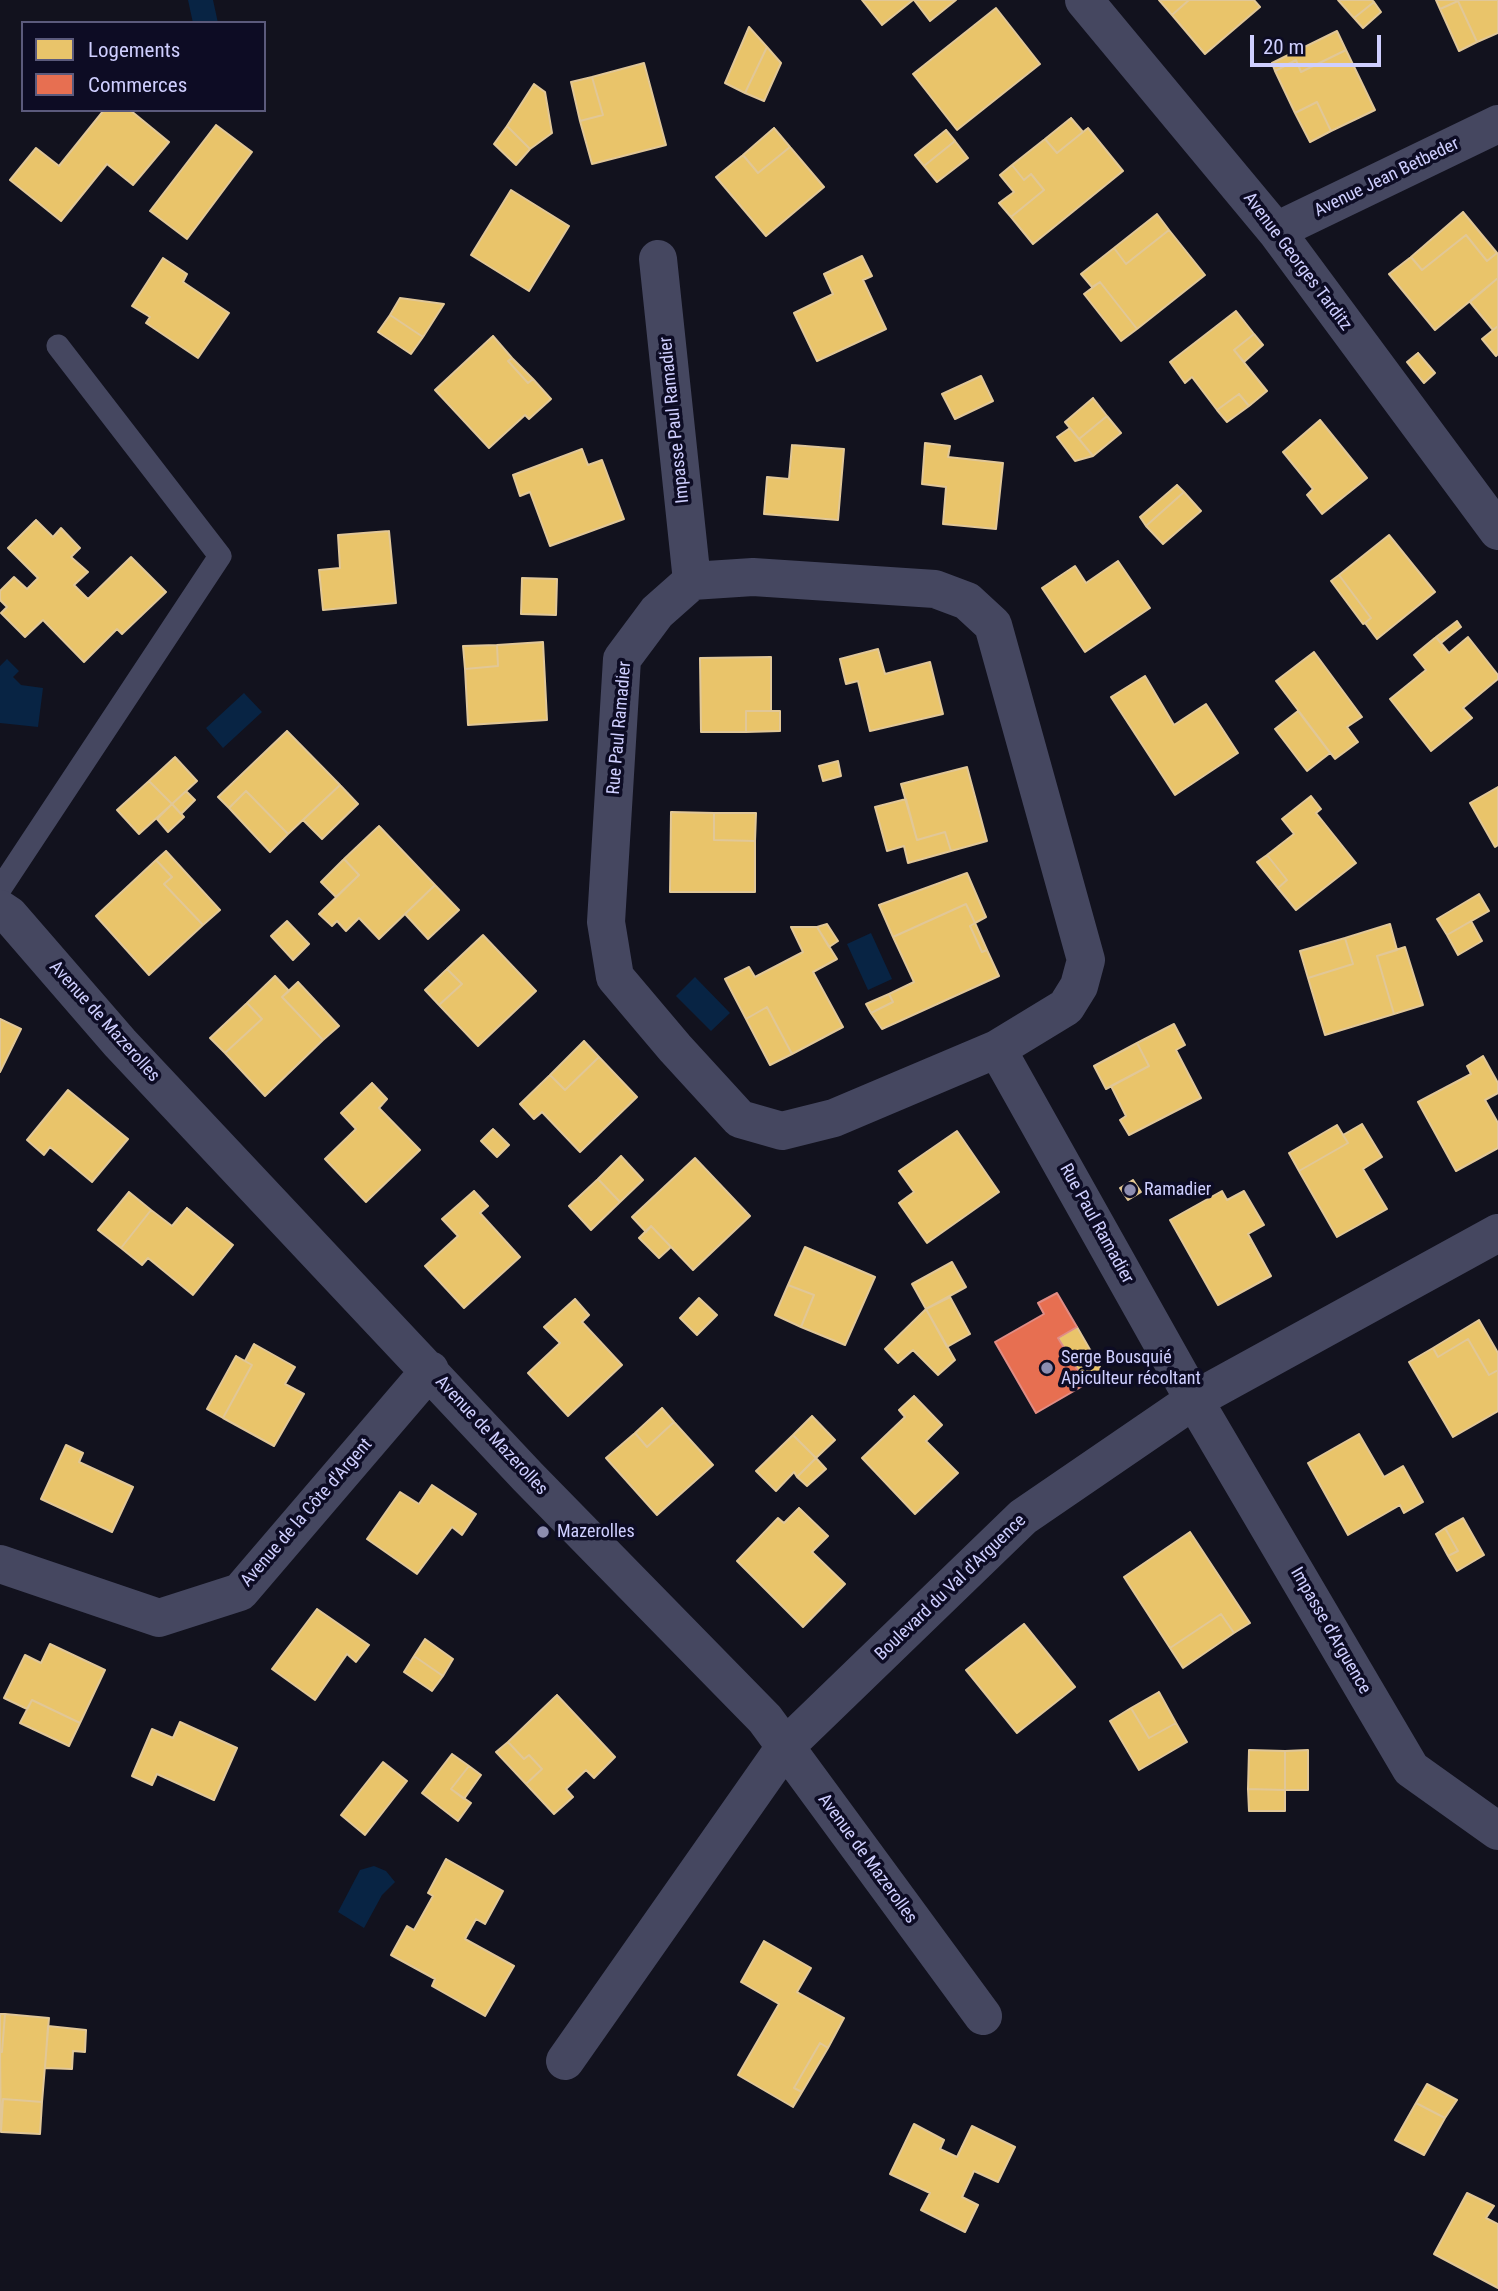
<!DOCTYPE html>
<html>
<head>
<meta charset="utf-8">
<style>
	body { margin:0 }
	#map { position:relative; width:1498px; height:2291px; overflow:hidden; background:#12121e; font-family:"Roboto Condensed",sans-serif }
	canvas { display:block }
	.legend { position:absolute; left:21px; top:21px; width:245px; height:91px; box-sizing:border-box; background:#0d0c24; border:2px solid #5b5a7c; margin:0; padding:9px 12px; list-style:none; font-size:21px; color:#cfcfff }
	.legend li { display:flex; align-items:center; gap:14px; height:35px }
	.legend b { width:35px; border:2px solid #5b5a7c }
	.scale { position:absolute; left:1250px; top:35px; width:131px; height:32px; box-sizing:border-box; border:4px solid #cfcfff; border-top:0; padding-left:9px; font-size:21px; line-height:24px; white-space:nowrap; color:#cfcfff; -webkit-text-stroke:5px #0d0c24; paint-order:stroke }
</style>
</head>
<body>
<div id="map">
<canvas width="1498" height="2291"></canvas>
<ul class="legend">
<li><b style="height:19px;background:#e9c46a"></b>Logements</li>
<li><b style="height:19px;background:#e76f51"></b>Commerces</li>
</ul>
<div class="scale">20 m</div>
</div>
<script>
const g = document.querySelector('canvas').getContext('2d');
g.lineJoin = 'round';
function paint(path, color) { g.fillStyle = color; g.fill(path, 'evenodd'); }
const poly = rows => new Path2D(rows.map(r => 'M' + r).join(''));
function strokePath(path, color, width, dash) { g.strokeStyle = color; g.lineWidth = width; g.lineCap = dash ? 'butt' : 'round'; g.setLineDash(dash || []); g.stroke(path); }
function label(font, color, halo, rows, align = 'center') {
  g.font = font + ' "Roboto Condensed",sans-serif'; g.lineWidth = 7; g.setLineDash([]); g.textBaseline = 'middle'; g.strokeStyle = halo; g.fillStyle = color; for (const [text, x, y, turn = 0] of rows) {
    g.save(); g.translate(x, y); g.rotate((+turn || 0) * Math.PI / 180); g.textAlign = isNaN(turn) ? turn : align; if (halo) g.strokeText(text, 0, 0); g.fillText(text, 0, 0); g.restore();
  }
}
const water = poly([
	[188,0,213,0,218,23,193,23],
	[7,659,19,671,13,677,21,685,43,688,38,727,0,723,0,666],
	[244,693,262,712,223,748,206,728],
	[871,933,892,979,868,990,847,944],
	[695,977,730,1013,711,1031,676,996],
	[374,1866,386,1871,395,1882,382,1895,364,1928,338,1912,360,1870]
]);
const homes = poly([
	[862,0,913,0,882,25,862,0],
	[914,0,956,0,930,21,914,0],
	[1159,0,1189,0,1172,15,1159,0],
	[1189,0,1254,0,1260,7,1205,54,1172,15,1189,0],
	[1338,0,1372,0,1374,2,1354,18,1338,0],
	[1436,0,1498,0,1498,33,1477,42,1458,1,1440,9,1436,0],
	[1458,1,1477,42,1459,51,1440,9,1458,1],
	[1374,2,1381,12,1363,28,1354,18,1374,2],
	[996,8,1040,64,957,130,913,74,996,8],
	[749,27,767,47,745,93,725,83,749,27],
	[1337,31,1346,50,1301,72,1296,60,1275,71,1272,63,1337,31],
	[767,47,781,63,764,101,745,93,767,47],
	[1346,50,1375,110,1331,131,1317,102,1295,113,1275,71,1296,60,1301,72,1346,50],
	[644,63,666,145,592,164,580,121,603,115,592,77,644,63],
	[592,77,603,115,580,121,571,82,592,77],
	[534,84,545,92,552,133,530,149,507,126,534,84],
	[1317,102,1331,131,1310,142,1295,113,1317,102],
	[104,110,130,110,169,142,133,185,107,164,61,221,10,180,36,148,59,166,104,110],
	[1071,118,1083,132,1057,153,1045,139,1071,118],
	[216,125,252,152,187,239,150,211,216,125],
	[507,126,530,149,516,165,494,144,507,126],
	[774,128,790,147,758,173,743,155,774,128],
	[1088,128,1123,171,1033,244,1011,217,1044,190,1031,174,1024,180,1012,165,1045,139,1057,153,1088,128],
	[946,130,955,141,924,166,915,155,946,130],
	[955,141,968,158,937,182,924,166,955,141],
	[790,147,824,187,766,236,716,177,743,155,758,173,790,147],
	[1012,165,1024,180,1031,174,1044,190,1011,217,999,203,1014,192,1000,175,1012,165],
	[511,190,569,226,529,291,471,255,511,190],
	[1463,212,1497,253,1487,261,1466,235,1422,270,1411,257,1463,212],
	[1157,214,1169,230,1126,264,1114,248,1157,214],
	[1169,230,1205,275,1137,329,1100,282,1092,287,1081,274,1114,248,1126,264,1169,230],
	[1466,235,1487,261,1497,253,1498,254,1498,278,1435,330,1389,274,1411,257,1422,270,1466,235],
	[862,256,872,276,863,280,886,329,817,361,794,313,833,294,824,274,862,256],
	[163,258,187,274,183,282,229,313,198,358,146,323,150,317,132,306,163,258],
	[1498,278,1498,326,1493,330,1470,302,1498,278],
	[1100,282,1137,329,1121,341,1084,294,1100,282],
	[400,298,444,304,423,337,390,315,400,298],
	[1236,311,1254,334,1234,350,1267,391,1249,406,1239,394,1217,410,1192,377,1185,383,1170,362,1236,311],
	[390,315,423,337,411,354,378,332,390,315],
	[1498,326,1498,354,1496,356,1482,339,1498,326],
	[1254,334,1263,345,1244,362,1234,350,1254,334],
	[493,336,512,358,508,361,528,383,533,379,551,399,529,419,525,415,489,448,435,390,493,336],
	[1418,353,1435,373,1424,383,1407,362,1418,353],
	[512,358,533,379,528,383,508,361,512,358],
	[981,376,993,401,955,419,942,394,981,376],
	[1239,394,1249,406,1227,422,1217,410,1239,394],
	[1093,398,1107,416,1079,439,1065,422,1093,398],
	[1107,416,1121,433,1093,456,1079,439,1107,416],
	[1320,420,1367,478,1322,514,1307,495,1313,489,1283,452,1320,420],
	[1070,428,1079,439,1093,456,1075,461,1057,437,1070,428],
	[925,443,950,446,948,457,1003,463,996,529,943,524,946,487,922,484,925,443],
	[792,445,844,449,838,520,764,514,767,477,789,479,792,445],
	[582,449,588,465,602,460,624,519,550,546,530,492,520,496,513,475,582,449],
	[1177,485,1184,492,1146,526,1140,517,1177,485],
	[1184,492,1201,511,1163,544,1146,526,1184,492],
	[36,520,53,537,61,528,80,548,71,557,88,572,74,585,88,599,131,557,166,592,122,634,117,629,84,662,43,620,25,637,1,613,7,607,0,600,0,591,14,577,27,589,38,578,8,548,36,520],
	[389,531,396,603,323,610,319,570,340,568,338,535,389,531],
	[1389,535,1435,592,1377,639,1365,623,1371,618,1339,575,1389,535],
	[1118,561,1150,608,1085,652,1042,588,1075,566,1086,583,1118,561],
	[1339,575,1371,618,1365,623,1363,624,1331,581,1339,575],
	[522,578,557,579,556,615,521,614,522,578],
	[1457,621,1461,627,1441,643,1436,637,1457,621],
	[1436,637,1449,653,1468,637,1498,675,1498,679,1463,708,1472,718,1431,751,1390,699,1426,670,1414,655,1436,637],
	[543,642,547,720,468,725,465,669,498,666,497,645,543,642],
	[497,645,498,666,465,669,463,646,497,645],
	[878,649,885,674,930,662,943,714,870,731,858,681,846,684,840,659,878,649],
	[1314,652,1362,717,1347,727,1358,742,1335,759,1276,681,1314,652],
	[771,657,771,711,746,711,746,732,701,732,700,658,771,657],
	[1145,676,1174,725,1206,704,1238,753,1175,795,1111,697,1145,676],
	[746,711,780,711,780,731,746,732,746,711],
	[1298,711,1330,753,1307,771,1275,729,1298,711],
	[287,731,340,785,288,834,246,791,229,808,218,797,287,731],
	[175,757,197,781,172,804,149,781,175,757],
	[838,761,841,776,823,781,819,766,838,761],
	[967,767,987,841,951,851,945,832,917,840,901,784,967,767],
	[149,781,172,804,139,834,117,810,149,781],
	[340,785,358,804,322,839,303,820,340,785],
	[1498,787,1498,845,1495,847,1470,803,1498,787],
	[186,791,195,800,181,814,172,804,186,791],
	[246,791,288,834,270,852,229,808,246,791],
	[1311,796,1321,809,1316,813,1356,863,1296,910,1278,888,1287,880,1267,855,1294,834,1282,819,1311,796],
	[906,799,917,840,945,832,951,851,908,863,904,846,887,851,875,807,906,799],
	[172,804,184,817,168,832,157,819,172,804],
	[671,812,714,813,714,840,755,841,755,892,670,892,671,812],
	[714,813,756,813,755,841,714,840,714,813],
	[379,826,435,885,379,939,359,918,346,931,337,921,332,926,319,914,359,875,344,859,379,826],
	[166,851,220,910,203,925,164,884,172,877,156,860,166,851],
	[1267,855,1287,880,1278,888,1257,862,1267,855],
	[344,859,359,875,336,897,321,882,344,859],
	[156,860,172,877,164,884,203,925,149,975,96,916,156,860],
	[967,873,986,917,975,923,966,904,893,937,879,905,967,873],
	[435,885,459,910,428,939,405,914,435,885],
	[1479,894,1489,911,1447,935,1437,919,1479,894],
	[966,904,975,923,970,926,982,952,987,950,999,976,882,1029,871,1013,893,1002,889,994,914,982,893,937,966,904],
	[287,921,309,944,293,960,271,936,287,921],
	[1471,921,1482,941,1458,955,1447,935,1471,921],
	[975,923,987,950,982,952,970,926,975,923],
	[827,924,838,941,829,947,817,927,827,924],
	[1390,924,1397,950,1377,956,1394,1014,1325,1035,1308,978,1353,964,1345,938,1390,924],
	[791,927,817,927,837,959,813,972,843,1027,792,1054,767,1007,746,1019,725,979,749,967,755,977,803,952,791,927],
	[483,935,536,991,478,1046,439,1005,462,984,447,969,483,935],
	[1345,938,1353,964,1308,978,1300,951,1345,938],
	[1405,947,1423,1005,1394,1014,1377,956,1405,947],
	[447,969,462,984,439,1005,425,990,447,969],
	[275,976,289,991,282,997,323,1040,265,1096,225,1053,262,1019,247,1003,275,976],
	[298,982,339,1026,323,1040,282,997,298,982],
	[889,994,893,1002,871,1013,866,1004,889,994],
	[247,1003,262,1019,225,1053,210,1038,247,1003],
	[767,1007,792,1054,770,1065,746,1019,767,1007],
	[0,1019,21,1029,0,1072,0,1019],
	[1174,1024,1185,1045,1176,1050,1201,1098,1129,1135,1120,1120,1126,1116,1111,1086,1149,1066,1137,1043,1174,1024],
	[584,1041,599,1057,565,1090,550,1075,584,1041],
	[1137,1043,1149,1066,1106,1089,1094,1066,1137,1043],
	[1483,1056,1498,1083,1498,1093,1485,1100,1498,1123,1498,1148,1456,1171,1418,1102,1471,1074,1467,1066,1483,1056],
	[599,1057,637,1097,580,1152,542,1112,534,1119,520,1104,550,1075,565,1090,599,1057],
	[372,1083,387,1099,379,1108,420,1150,366,1202,325,1159,356,1129,341,1113,372,1083],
	[68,1090,128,1139,92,1182,50,1147,44,1155,27,1140,68,1090],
	[1362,1124,1382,1157,1363,1169,1387,1209,1337,1237,1299,1171,1348,1143,1343,1135,1362,1124],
	[1337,1125,1348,1143,1299,1171,1289,1153,1337,1125],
	[493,1129,509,1145,497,1157,481,1141,493,1129],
	[957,1131,999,1192,927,1243,899,1203,914,1192,899,1171,957,1131],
	[621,1156,643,1180,620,1202,598,1179,621,1156],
	[695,1158,750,1216,693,1270,651,1226,646,1232,632,1217,695,1158],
	[598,1179,620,1202,591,1230,569,1206,598,1179],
	[1133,1180,1141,1192,1128,1200,1120,1188,1133,1180],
	[474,1191,488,1206,480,1213,520,1257,464,1308,425,1266,458,1236,442,1219,474,1191],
	[1222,1191,1227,1200,1244,1191,1264,1225,1248,1234,1271,1276,1218,1305,1170,1220,1222,1191],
	[129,1192,151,1210,121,1248,98,1230,129,1192],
	[187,1208,233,1245,193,1295,148,1258,142,1265,121,1248,151,1210,172,1226,187,1208],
	[651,1226,671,1247,659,1258,639,1238,651,1226],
	[805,1247,875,1277,845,1345,801,1327,814,1295,788,1285,805,1247],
	[952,1262,966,1287,926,1309,912,1284,952,1262],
	[788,1285,814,1295,801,1327,775,1315,788,1285],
	[950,1297,970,1334,947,1347,926,1309,950,1297],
	[699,1298,717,1315,697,1335,680,1318,699,1298],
	[575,1299,589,1315,582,1322,622,1365,568,1416,528,1373,560,1343,544,1327,575,1299],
	[926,1309,955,1360,938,1375,913,1350,898,1363,885,1349,926,1309],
	[1479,1320,1498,1353,1498,1370,1489,1375,1468,1339,1438,1357,1433,1348,1479,1320],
	[1077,1327,1104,1374,1086,1384,1058,1338,1077,1327],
	[1468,1339,1489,1375,1498,1370,1498,1411,1453,1437,1409,1362,1433,1348,1438,1357,1468,1339],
	[254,1344,295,1367,285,1384,304,1394,274,1446,223,1418,252,1365,245,1361,254,1344],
	[236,1356,252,1365,223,1418,207,1409,236,1356],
	[914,1396,942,1425,926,1441,958,1473,915,1514,862,1458,905,1417,899,1410,914,1396],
	[662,1408,674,1422,647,1447,635,1433,662,1408],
	[812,1416,835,1440,816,1458,793,1435,812,1416],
	[674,1422,713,1465,657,1515,606,1458,635,1433,647,1447,674,1422],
	[1359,1434,1384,1477,1403,1466,1423,1502,1404,1513,1400,1505,1348,1535,1308,1463,1359,1434],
	[793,1435,816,1458,797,1477,794,1472,776,1491,756,1471,793,1435],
	[66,1445,83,1453,79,1462,133,1487,112,1532,41,1499,66,1445],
	[816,1458,826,1469,807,1486,797,1477,816,1458],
	[432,1485,476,1514,462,1535,452,1527,417,1574,367,1539,400,1492,419,1504,432,1485],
	[799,1508,828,1536,812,1552,845,1584,803,1627,737,1561,778,1518,784,1523,799,1508],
	[1463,1518,1484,1555,1457,1571,1448,1556,1458,1551,1445,1528,1463,1518],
	[1445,1528,1458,1551,1448,1556,1436,1534,1445,1528],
	[1190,1532,1250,1623,1234,1633,1221,1614,1170,1648,1124,1577,1190,1532],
	[317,1609,369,1645,356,1662,347,1654,315,1700,272,1669,317,1609],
	[1221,1614,1234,1633,1183,1668,1170,1648,1221,1614],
	[1024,1624,1075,1687,1017,1733,966,1670,1024,1624],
	[425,1639,453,1659,443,1676,414,1656,425,1639],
	[50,1644,105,1670,80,1723,32,1700,27,1709,4,1698,25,1655,41,1663,50,1644],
	[414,1656,443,1676,432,1691,404,1672,414,1656],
	[1159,1692,1176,1723,1149,1738,1131,1708,1159,1692],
	[557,1695,615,1757,594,1778,586,1770,566,1789,573,1797,554,1814,526,1784,542,1769,529,1755,524,1759,508,1742,557,1695],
	[32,1700,80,1723,69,1746,20,1723,32,1700],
	[1131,1708,1149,1738,1176,1723,1187,1742,1139,1770,1110,1721,1131,1708],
	[180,1722,237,1748,214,1800,157,1774,152,1785,132,1776,152,1729,173,1738,180,1722],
	[508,1742,524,1759,529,1755,542,1769,526,1784,496,1752,508,1742],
	[1249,1750,1285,1751,1285,1790,1248,1789,1249,1750],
	[1308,1750,1308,1790,1285,1790,1285,1751,1308,1750],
	[452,1754,469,1766,451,1789,471,1803,458,1821,422,1793,452,1754],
	[383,1762,407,1781,365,1835,341,1815,383,1762],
	[469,1766,481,1775,464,1799,451,1789,469,1766],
	[1248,1789,1285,1790,1285,1811,1249,1811,1248,1789],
	[446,1859,503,1891,485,1924,476,1919,465,1939,514,1966,485,2016,432,1986,435,1979,391,1955,407,1926,414,1930,433,1896,428,1893,446,1859],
	[764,1941,811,1968,797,1992,844,2018,828,2048,820,2043,794,2088,802,2092,793,2107,738,2075,779,2004,741,1982,764,1941],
	[0,2014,5,2014,2,2052,0,2052,0,2014],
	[5,2014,49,2018,42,2102,3,2099,1,2132,0,2052,2,2052,5,2014],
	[48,2026,86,2030,85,2052,73,2051,72,2069,45,2068,48,2026],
	[820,2043,828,2048,802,2092,794,2088,820,2043],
	[1427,2084,1457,2100,1445,2118,1416,2103,1427,2084],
	[3,2099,42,2102,40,2134,1,2132,3,2099],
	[1416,2103,1445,2118,1424,2155,1395,2140,1416,2103],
	[914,2124,944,2140,940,2149,957,2157,972,2126,1015,2147,998,2182,974,2171,962,2197,978,2205,965,2232,921,2210,930,2193,890,2174,914,2124],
	[1467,2193,1494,2206,1486,2218,1498,2224,1498,2288,1434,2254,1467,2193]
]);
const shops = poly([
	[1057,1293,1077,1327,1058,1338,1086,1384,1036,1413,995,1342,1044,1314,1038,1303,1057,1293]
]);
const lane = poly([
	[0,889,220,556,58,346]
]);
const street = poly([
	[1084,0,1276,231,1498,531],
	[1276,231,1498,124],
	[658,259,692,581],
	[753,577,935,589,967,601,993,625,1086,960,1079,986,1066,1007,997,1049,834,1118,782,1131,740,1119,675,1048,615,977,606,922,622,659,657,612,692,581,753,577],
	[0,909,9,915,120,1043,528,1477,765,1719,983,2016],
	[997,1049,1194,1400,1411,1769,1498,1831],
	[0,1564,159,1618,240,1592,430,1370],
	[565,2061,785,1747,1023,1517,1194,1400,1498,1233]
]);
const markers = [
	[1130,1190,7,"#8d8db0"],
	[1047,1368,7,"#8d8db0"],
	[543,1532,7,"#8d8db0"]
];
const streetNames = [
	["Avenue Jean Betbeder",1387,178,-26],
	["Avenue Georges Tarditz",1297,262,53],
	["Impasse Paul Ramadier",675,420,-96],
	["Rue Paul Ramadier",620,728,-85],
	["Avenue de Mazerolles",104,1022,48],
	["Rue Paul Ramadier",1096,1224,61],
	["Avenue de Mazerolles",491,1436,47],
	["Avenue de la Côte d'Argent",307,1513,-49],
	["Boulevard du Val d'Arguence",951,1588,-44],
	["Impasse d'Arguence",1330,1631,60],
	["Avenue de Mazerolles",867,1859,54]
];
const poiNames = [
	["Ramadier",1144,1190],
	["Serge Bousquié",1061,1358],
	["Apiculteur récoltant",1061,1379],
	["Mazerolles",557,1532]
];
paint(water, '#082444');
paint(homes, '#e9c46a');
strokePath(homes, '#e1c797', 2);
paint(shops, '#e76f51');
strokePath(shops, '#e08c85', 2);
strokePath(lane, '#454760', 23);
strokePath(street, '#454760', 38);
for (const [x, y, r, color] of markers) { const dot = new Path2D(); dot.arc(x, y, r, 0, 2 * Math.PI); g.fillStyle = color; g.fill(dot); strokePath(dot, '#0d0c24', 2.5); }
label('18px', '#cfcfff', '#0d0c24', streetNames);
label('18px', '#cfcfff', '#0d0c24', poiNames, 'left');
</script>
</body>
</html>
